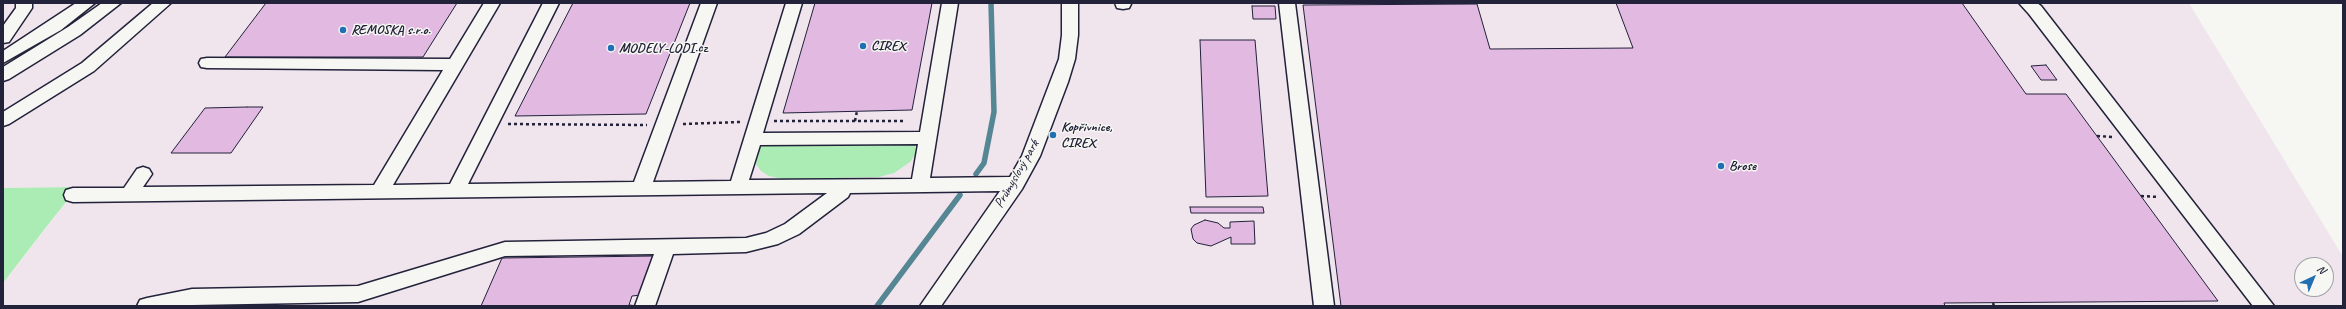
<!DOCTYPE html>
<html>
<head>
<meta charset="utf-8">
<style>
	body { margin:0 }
	#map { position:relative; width:2346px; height:309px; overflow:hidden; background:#f6f6f2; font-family:Caveat,sans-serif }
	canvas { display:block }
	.frame { position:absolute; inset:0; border:4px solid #22223b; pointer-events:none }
	.north { position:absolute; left:2294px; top:257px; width:40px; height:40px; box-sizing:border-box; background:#f6f6f2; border:1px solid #a1a1a9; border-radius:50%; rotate:44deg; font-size:11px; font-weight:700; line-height:16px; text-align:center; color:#22223b }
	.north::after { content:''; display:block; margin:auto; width:14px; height:18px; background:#1f6fb2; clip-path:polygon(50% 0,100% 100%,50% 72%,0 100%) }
</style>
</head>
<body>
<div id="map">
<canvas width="2346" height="309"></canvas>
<div class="frame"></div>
<div class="north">N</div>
</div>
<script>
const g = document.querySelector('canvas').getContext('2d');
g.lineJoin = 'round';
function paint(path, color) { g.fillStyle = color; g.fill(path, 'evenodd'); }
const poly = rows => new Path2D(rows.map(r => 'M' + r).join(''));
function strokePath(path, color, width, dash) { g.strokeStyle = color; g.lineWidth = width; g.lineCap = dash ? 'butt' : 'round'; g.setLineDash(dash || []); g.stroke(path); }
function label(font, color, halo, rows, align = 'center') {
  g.font = font + ' Caveat,sans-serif'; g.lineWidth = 3; g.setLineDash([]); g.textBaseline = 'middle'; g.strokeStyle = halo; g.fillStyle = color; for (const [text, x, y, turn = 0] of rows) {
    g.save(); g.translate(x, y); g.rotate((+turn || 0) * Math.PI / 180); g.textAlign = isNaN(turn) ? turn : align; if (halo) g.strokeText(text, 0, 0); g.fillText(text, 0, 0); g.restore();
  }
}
const built = poly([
	[3,3,2189,3,2343,257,2343,306,3,306,3,283,78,187,3,188],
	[2302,265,2326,265,2326,289,2302,289]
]);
const green = poly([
	[915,144,915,155,910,162,894,173,879,177,783,179,769,176,761,171,756,164,758,149,763,145],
	[78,187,47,226,3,283,3,188]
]);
const stream = poly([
	[976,174,984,163,994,112,991,3],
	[877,306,960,195]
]);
const building = poly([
	[266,3,457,3,423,57,225,57,266,3],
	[573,3,690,3,646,114,515,116,573,3],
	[815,3,932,3,912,110,783,113,815,3],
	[1616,3,1962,3,2026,94,2066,94,2218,301,1944,303,1945,306,1341,306,1303,5,1477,4,1490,49,1633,48,1616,3],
	[1252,6,1275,6,1276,19,1253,19,1252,6],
	[1200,40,1255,40,1268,196,1206,197,1200,40],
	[2046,65,2057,80,2041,80,2031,66,2046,65],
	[247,107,263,107,231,153,171,153,205,108,247,107],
	[1190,207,1263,207,1264,213,1191,213,1190,207],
	[1205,220,1218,223,1224,228,1230,228,1230,222,1254,221,1255,244,1231,244,1231,237,1211,246,1197,243,1193,239,1191,229,1194,225,1205,220],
	[655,256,641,295,632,296,629,305,638,306,481,306,502,258,655,256]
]);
const path = poly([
	[774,121,905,121],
	[855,121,857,111],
	[508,124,647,125],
	[683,124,740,122],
	[2097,136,2113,137],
	[2141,196,2159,197],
	[1993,303,1994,306]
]);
const minor = poly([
	[16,3,32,3,32,8,9,42,3,43,3,26,16,8,16,3],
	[76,3,95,3,61,30,3,63,3,51,76,3],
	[102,3,121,3,80,35,9,79,3,81,3,67,68,27,102,3],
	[153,3,171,3,94,71,9,124,3,126,3,112,82,63,153,3],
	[484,3,500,3,393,185,450,184,543,3,559,3,468,184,634,182,701,3,717,3,653,182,731,181,786,3,802,3,763,133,920,132,942,3,958,3,930,178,1010,177,1022,156,1059,59,1062,35,1062,3,1078,3,1078,35,1075,59,1068,82,1040,156,1022,189,941,306,920,306,1000,191,850,193,848,197,799,234,778,244,746,252,673,254,655,306,635,306,654,254,505,256,358,302,137,306,140,300,147,298,192,289,358,286,505,242,746,238,766,233,785,224,827,193,73,202,66,200,64,195,66,190,73,188,124,188,137,169,143,167,149,169,152,174,143,187,374,185,443,70,207,68,201,67,199,63,201,59,207,58,450,59,484,3],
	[918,144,912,179,749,180,760,145,918,144],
	[1115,3,1131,3,1131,4,1129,8,1123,9,1117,8,1115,3],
	[1279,3,1295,3,1334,306,1314,306,1279,3],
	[2019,3,2037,3,2041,6,2274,306,2253,306,2029,14,2019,3]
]);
const markers = [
	[343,30,4,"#1f6fb2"],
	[863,46,4,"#1f6fb2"],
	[611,48,4,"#1f6fb2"],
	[1053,135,4,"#1f6fb2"],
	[1721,166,4,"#1f6fb2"]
];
const poiNames = [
	["REMOSKA s.r.o.",351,30],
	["CIREX",871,46],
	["MODELY-LODI.cz",619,48],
	["Kopřivnice,",1061,127],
	["CIREX",1061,143],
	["Brose",1729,166]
];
const streetNames = [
	["Průmyslový park",1017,174,-60]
];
paint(built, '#f0e4ed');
paint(green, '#abebb4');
strokePath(stream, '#558694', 5.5);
paint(building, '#e2b9e1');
strokePath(building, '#22223b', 1);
strokePath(minor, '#22223b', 3);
strokePath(path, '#22223b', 2.5, [3, 3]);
paint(minor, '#f6f6f2');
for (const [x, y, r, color] of markers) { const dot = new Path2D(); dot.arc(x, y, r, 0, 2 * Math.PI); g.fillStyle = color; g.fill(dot); strokePath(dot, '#f6f6f2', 1.5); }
label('bold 14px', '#22223b', '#f6f6f2', poiNames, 'left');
label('14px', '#22223b', '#f6f6f2', streetNames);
</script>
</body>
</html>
